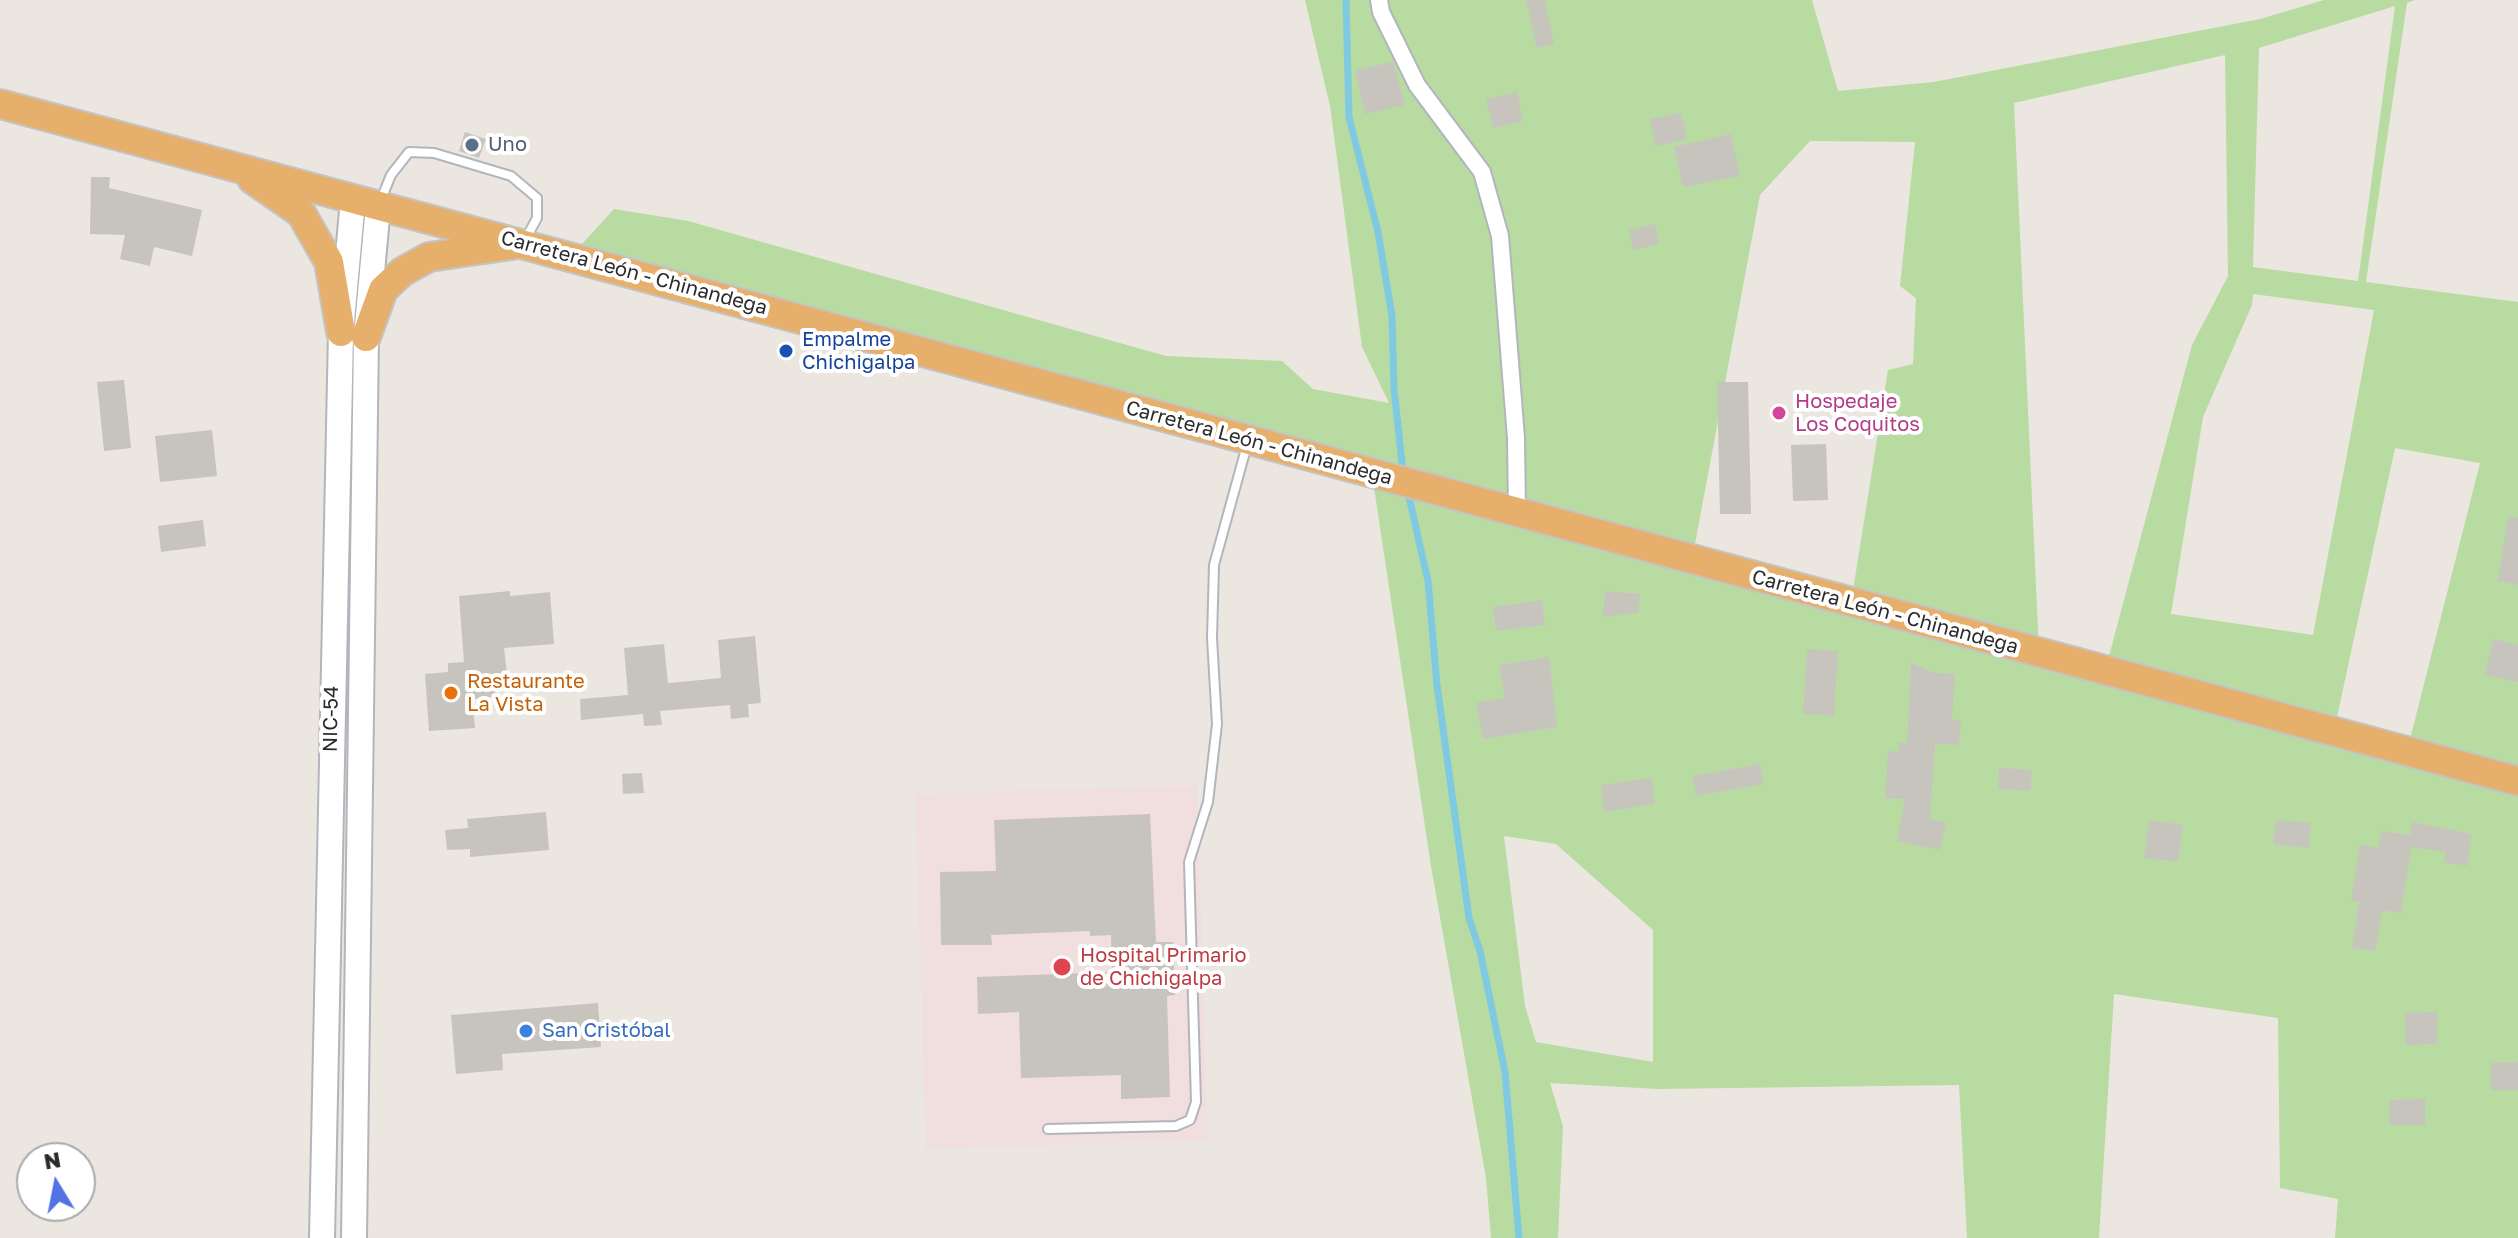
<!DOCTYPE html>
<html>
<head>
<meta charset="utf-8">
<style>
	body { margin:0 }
	#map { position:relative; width:2518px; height:1238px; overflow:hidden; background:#ebe6df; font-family:"Golos Text",sans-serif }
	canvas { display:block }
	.north { position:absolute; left:16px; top:1142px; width:80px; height:80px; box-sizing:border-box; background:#fff; border:2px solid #aaa; border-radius:50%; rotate:350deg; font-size:22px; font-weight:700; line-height:32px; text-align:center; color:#2b2b2b }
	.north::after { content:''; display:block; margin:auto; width:28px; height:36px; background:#5373e5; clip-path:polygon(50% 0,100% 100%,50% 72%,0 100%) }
</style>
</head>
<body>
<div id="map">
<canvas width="2518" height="1238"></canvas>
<div class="north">N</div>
</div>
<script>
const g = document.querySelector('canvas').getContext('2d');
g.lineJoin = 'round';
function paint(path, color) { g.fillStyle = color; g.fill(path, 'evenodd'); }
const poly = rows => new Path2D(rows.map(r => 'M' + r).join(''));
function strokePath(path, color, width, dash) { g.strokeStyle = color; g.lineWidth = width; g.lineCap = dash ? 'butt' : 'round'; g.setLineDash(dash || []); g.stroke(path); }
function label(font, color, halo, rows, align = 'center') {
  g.font = font + ' "Golos Text",sans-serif'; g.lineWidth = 8; g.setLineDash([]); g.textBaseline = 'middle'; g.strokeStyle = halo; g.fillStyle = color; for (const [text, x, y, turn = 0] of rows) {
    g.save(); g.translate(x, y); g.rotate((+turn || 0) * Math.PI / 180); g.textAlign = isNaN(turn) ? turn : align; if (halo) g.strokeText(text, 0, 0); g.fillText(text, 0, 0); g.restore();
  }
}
const medical = poly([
	[1197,785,1208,1140,926,1149,915,794]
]);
const green = poly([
	[1305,0,1812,0,1838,91,1934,82,2260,19,2324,0,2415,0,2407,3,2366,282,2518,302,2518,1238,2335,1238,2338,1199,2280,1188,2278,1018,2114,994,2099,1238,1967,1238,1959,1085,1658,1089,1550,1083,1563,1126,1558,1238,1491,1238,1486,1178,1431,866,1372,474,571,256,614,209,688,221,1166,356,1282,361,1313,389,1389,403,1362,347,1330,106],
	[2395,6,2358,281,2253,267,2259,48],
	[2225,55,2228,276,2192,345,2105,671,2039,652,2014,103],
	[1810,141,1915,142,1900,286,1916,298,1913,364,1888,370,1851,603,1692,560,1760,195],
	[2253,294,2374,310,2313,635,2171,614,2203,417,2252,305],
	[2395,448,2480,463,2407,751,2334,731],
	[1504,836,1556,844,1653,930,1653,1062,1536,1042,1525,1006]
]);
const stream = poly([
	[1346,0,1349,117,1378,232,1392,316,1394,389,1403,472],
	[1407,488,1428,581,1437,685,1469,918,1480,951,1505,1072,1519,1238]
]);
const building = poly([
	[1526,0,1545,0,1554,44,1537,48],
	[1393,62,1405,105,1365,114,1355,70],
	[1517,92,1523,121,1493,128,1486,99],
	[1681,113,1687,139,1655,146,1650,119],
	[465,132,486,139,479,158,459,151],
	[1731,134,1740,176,1683,187,1674,147],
	[91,177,110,177,109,188,202,210,192,256,154,247,150,266,120,259,125,235,90,234],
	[1655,224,1659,244,1633,250,1629,230],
	[124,380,131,448,104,451,97,382],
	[1717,382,1748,382,1751,514,1720,514],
	[212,430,217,476,160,482,155,436],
	[1826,444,1828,500,1793,501,1791,445],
	[2508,517,2518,518,2518,585,2498,581],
	[203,520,206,546,161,552,158,526],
	[510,591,510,596,550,592,554,644,504,648,507,674,494,675,496,697,472,699,475,728,429,731,425,674,448,672,448,663,464,662,459,596],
	[1605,591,1640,594,1638,613,1603,617],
	[1542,600,1545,625,1496,631,1493,607],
	[755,636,761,703,748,704,749,717,731,719,730,705,660,711,662,725,644,726,643,714,581,720,580,699,628,695,624,648,664,644,668,683,680,682,721,678,718,640],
	[2493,639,2518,645,2518,682,2485,675],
	[1807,649,1838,651,1834,716,1803,714],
	[1549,657,1557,727,1483,739,1476,703,1505,698,1499,665],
	[1911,663,1935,673,1955,674,1952,720,1961,721,1959,745,1935,744,1930,819,1946,822,1940,850,1897,841,1905,799,1885,798,1888,751,1899,752,1899,742,1907,743],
	[1760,764,1763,784,1696,796,1693,776],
	[1999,768,2032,770,2030,791,1998,789],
	[642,773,644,793,623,794,622,774],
	[1651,778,1655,804,1604,812,1601,785],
	[546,812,549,850,470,857,470,849,447,850,445,830,468,828,467,819],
	[1150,814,1156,942,1173,942,1175,995,1167,996,1170,1097,1121,1099,1121,1075,1021,1078,1019,1012,978,1014,977,977,1112,972,1111,935,1090,936,1090,931,991,935,992,945,941,945,940,872,996,871,994,820],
	[2149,820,2183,825,2178,862,2144,858],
	[2276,820,2311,823,2308,848,2273,844],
	[2412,822,2472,834,2467,866,2444,862,2446,852,2411,847,2401,913,2382,910,2375,951,2352,948,2359,902,2351,901,2360,845,2379,848,2381,831,2410,835],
	[598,1003,601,1047,502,1054,503,1070,456,1074,451,1015],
	[2437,1012,2437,1044,2405,1045,2405,1013],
	[2518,1062,2518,1090,2491,1090,2491,1063],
	[2425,1099,2425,1125,2389,1125,2389,1100]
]);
const service = poly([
	[380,202,391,175,409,152,434,153,511,176,537,198,537,218,525,240],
	[1048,1129,1176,1126,1190,1120,1196,1102,1189,862,1208,802,1217,724,1212,638,1214,565,1247,445]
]);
const minor = poly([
	[1379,0,1381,12,1417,85,1482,172,1500,236,1516,438,1517,513]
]);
const secondary = poly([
	[322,1238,341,332,353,200],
	[354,1238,366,337,378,206]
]);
const trunk = poly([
	[0,104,2518,781],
	[252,179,301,213,329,262,341,332],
	[366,337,383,290,402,272,429,257,512,245]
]);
const markers = [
	[472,145,8,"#5c6f8a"],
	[786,351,8,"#1a4fb4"],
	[1779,413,8,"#d1479c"],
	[451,693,8,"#e8710a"],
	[1062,967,10,"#e0444e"],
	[526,1031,8,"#3f7fe0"]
];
const serviceNames = [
	["Uno",488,145]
];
const streetNames = [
	["Carretera León - Chinandega",634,273,15],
	["Carretera León - Chinandega",1259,443,15],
	["Carretera León - Chinandega",1885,612,15],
	["NIC-54",331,719,-89]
];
const transitNames = [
	["Empalme",802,340],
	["Chichigalpa",802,363]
];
const hotelNames = [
	["Hospedaje",1795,402],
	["Los Coquitos",1795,425]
];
const foodNames = [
	["Restaurante",467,682],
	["La Vista",467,705]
];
const healthNames = [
	["Hospital Primario",1080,956],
	["de Chichigalpa",1080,979]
];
const shopNames = [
	["San Cristóbal",542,1031]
];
paint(medical, '#f1dedf');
paint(green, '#b8dba2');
strokePath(stream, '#7fcae1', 7);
paint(building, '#c7c4be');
strokePath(service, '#b3b5bd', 12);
strokePath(minor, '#b3b5bd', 20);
strokePath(secondary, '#b3b5bd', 28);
strokePath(trunk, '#c4c4c4', 32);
strokePath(service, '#fff', 8);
strokePath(minor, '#fff', 16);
strokePath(secondary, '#fff', 24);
strokePath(trunk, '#e6b06c', 28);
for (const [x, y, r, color] of markers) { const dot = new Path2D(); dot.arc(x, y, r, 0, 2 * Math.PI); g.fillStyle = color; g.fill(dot); strokePath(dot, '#fff', 3); }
label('20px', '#4e5e75', '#fff', serviceNames, 'left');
label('20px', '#2b2b2b', '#fff', streetNames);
label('20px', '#164399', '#fff', transitNames, 'left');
label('20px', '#b23c85', '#fff', hotelNames, 'left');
label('20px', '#c56008', '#fff', foodNames, 'left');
label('20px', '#be3a42', '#fff', healthNames, 'left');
label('20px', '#366cbe', '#fff', shopNames, 'left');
</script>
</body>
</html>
